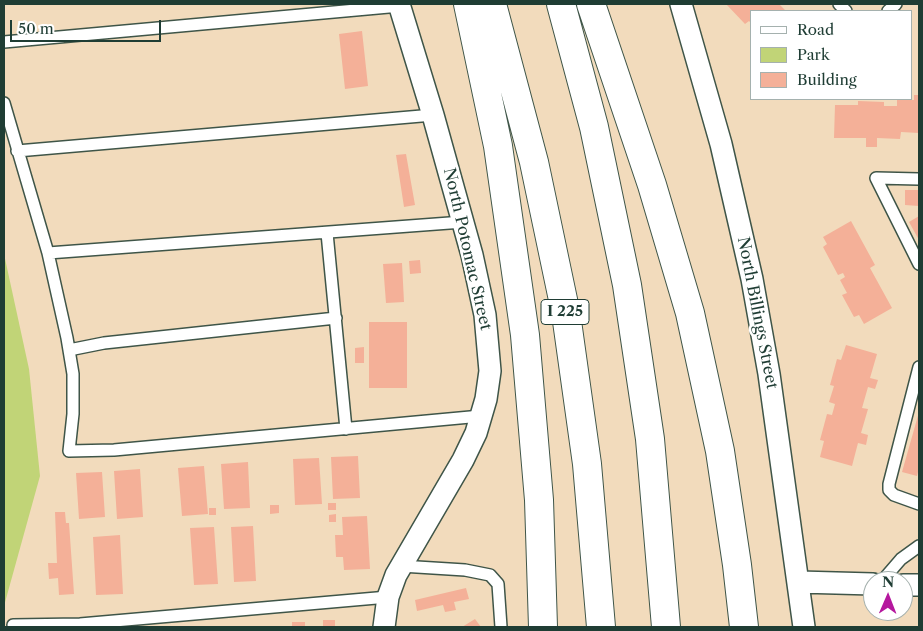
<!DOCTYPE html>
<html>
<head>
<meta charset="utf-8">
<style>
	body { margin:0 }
	#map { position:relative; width:923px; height:631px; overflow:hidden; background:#f2dbbc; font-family:"Libre Caslon Text",serif }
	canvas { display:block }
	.frame { position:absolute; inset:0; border:5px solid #1f3d34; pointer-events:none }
	.legend { position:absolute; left:750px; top:10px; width:162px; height:90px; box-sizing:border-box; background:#fff; border:1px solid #a5b1ae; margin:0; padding:6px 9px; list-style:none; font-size:15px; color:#1f3d34 }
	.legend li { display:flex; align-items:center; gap:10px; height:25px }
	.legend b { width:25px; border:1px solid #a5b1ae }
	.north { position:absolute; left:863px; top:571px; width:50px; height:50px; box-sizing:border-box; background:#fff; border:1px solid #a5b1ae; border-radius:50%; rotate:1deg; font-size:14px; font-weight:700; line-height:20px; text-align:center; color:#1f3d34 }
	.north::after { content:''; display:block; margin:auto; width:18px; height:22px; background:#b5179e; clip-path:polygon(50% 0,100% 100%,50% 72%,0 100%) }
	.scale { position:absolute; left:10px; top:20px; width:151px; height:22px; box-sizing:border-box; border:2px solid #1f3d34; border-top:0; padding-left:6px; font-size:15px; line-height:18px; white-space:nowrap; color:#1f3d34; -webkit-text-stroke:4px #fff; paint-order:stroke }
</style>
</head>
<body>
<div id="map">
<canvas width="923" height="631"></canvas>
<div class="frame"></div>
<ul class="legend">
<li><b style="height:6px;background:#fff"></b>Road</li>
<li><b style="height:14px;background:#c1d477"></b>Park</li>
<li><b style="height:14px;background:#f4b098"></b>Building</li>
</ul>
<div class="north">N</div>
<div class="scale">50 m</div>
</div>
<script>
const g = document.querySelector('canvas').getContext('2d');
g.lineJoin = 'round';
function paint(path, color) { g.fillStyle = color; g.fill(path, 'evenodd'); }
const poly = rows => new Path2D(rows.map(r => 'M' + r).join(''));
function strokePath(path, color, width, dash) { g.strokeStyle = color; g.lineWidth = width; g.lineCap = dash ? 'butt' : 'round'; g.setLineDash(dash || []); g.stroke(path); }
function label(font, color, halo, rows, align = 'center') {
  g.font = font + ' "Libre Caslon Text",serif'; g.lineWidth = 5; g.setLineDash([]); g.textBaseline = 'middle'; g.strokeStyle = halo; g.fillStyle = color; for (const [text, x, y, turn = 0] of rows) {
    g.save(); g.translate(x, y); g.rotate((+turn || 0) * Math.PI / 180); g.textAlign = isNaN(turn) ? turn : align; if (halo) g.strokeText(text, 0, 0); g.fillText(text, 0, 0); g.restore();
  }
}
const green = poly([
	[4,254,29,369,40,476,4,606]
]);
const building = poly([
	[726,4,779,4,785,10,752,11,752,24,749,21,745,24],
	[362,31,368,86,345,89,339,34],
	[914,95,919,95,919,133,901,132,900,139,877,138,877,147,866,147,866,138,834,138,835,105,858,105,858,101,884,102,884,106,897,106,897,100,914,100],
	[406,154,415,205,404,207,396,155],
	[905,190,919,190,919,206,905,205],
	[919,216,919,240,909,222],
	[851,221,875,265,870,268,892,308,864,324,859,315,854,317,842,295,847,293,840,280,845,277,843,273,838,275,823,247,827,244,823,237],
	[420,260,421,273,410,274,409,261],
	[402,263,404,302,386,303,383,264],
	[369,322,407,322,407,388,369,388],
	[846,345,877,354,870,378,878,380,875,389,868,387,862,408,868,409,861,433,868,435,866,445,858,443,852,466,820,457,824,441,820,440,827,414,832,415,835,404,829,402,834,386,830,385,837,359,841,360],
	[364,347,364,363,355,363,355,348],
	[919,412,919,468,917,476,902,472],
	[358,456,360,498,333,499,331,457],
	[319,458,322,504,295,505,293,459],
	[248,462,250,508,224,509,221,464],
	[204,466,208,514,182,516,178,468],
	[140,469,143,517,117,519,114,471],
	[102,472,105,517,79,519,76,473],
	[328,503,336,503,336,510,328,510],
	[270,505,279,505,279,513,270,514],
	[209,508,216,508,216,515,209,515],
	[55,512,65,512,66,523,69,523,74,594,59,595,58,578,49,579,48,563,57,563],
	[336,514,336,522,329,522,329,515],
	[367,516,370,569,344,570,343,557,336,557,335,535,343,535,342,517],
	[253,526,256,581,234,582,231,527],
	[214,527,218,584,194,585,190,528],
	[120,535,123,594,96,595,93,537],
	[466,588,469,599,454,602,456,610,445,612,443,605,417,611,415,600],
	[475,619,481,627,462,627],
	[323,620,335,620,335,627,323,627],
	[292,622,305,622,305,627,292,627]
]);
const service = poly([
	[839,4,846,11],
	[888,11,896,4],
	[4,42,400,6],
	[4,103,48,253,67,338,73,374,73,414,69,451,114,450,481,416],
	[17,151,433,115],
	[919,179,876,178,919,264],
	[327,233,346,429],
	[48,253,463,222],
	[69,350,104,343,336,318],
	[919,367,889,484,889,490,894,495,919,504],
	[401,566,465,570,490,575,498,584,501,627],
	[882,581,901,559,919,546],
	[13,625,80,624,388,597]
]);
const minor = poly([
	[681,4,721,144,752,279,769,374,804,627],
	[799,582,873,584],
	[903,585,919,585],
	[384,627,388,597,396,575,463,460,476,433,486,399,490,371,485,315,472,255,433,115,399,4]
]);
const motorway = poly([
	[468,4,498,146,525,335,539,500,543,627],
	[492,4,534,162,566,314,587,464,601,627],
	[561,4,594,127,627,285,650,439,666,627],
	[591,4,652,185,690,313,720,451,737,565,744,627]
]);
const shields = [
	[565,312,48]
];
const shieldNames = [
	["I 225",565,312]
];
const streetNames = [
	["North Potomac Street",467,249,77],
	["North Billings Street",757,313,79]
];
paint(green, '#c1d477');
paint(building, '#f4b098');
strokePath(service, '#3f5548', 14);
strokePath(minor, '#3f5548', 24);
strokePath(motorway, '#3f5548', 30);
strokePath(service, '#fff', 11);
strokePath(minor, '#fff', 21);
strokePath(motorway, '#fff', 28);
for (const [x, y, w] of shields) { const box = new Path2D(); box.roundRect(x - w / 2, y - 12.5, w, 25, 4); g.fillStyle = '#fff'; g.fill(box); strokePath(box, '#1f3d34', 1); }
label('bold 15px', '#1f3d34', null, shieldNames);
label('16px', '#1f3d34', '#fff', streetNames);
</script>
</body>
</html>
